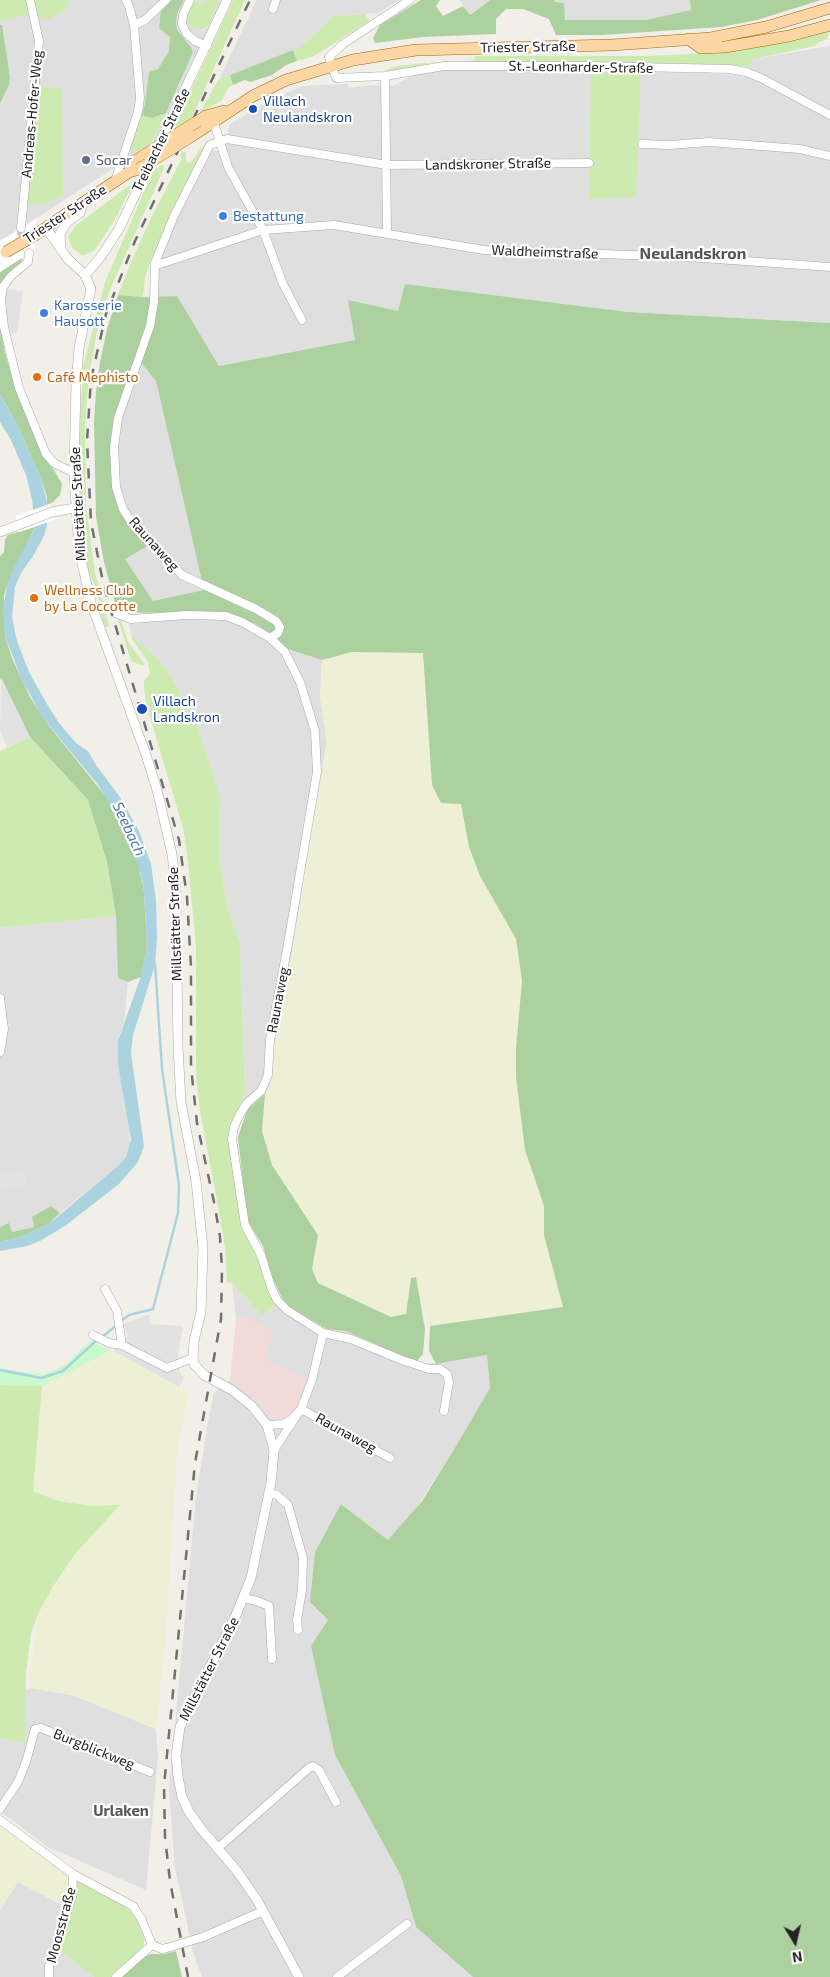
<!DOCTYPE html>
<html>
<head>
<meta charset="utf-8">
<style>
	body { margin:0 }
	#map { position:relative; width:830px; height:1977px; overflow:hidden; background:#f2efe9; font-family:"Exo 2",sans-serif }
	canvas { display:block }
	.north { position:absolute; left:770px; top:1917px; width:50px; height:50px; -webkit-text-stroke:4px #fff; paint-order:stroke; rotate:171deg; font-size:14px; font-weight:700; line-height:20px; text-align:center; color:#222 }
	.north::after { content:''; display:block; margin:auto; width:18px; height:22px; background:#222; clip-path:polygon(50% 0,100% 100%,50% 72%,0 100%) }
</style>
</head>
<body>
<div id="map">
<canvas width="830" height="1977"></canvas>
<div class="north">N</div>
</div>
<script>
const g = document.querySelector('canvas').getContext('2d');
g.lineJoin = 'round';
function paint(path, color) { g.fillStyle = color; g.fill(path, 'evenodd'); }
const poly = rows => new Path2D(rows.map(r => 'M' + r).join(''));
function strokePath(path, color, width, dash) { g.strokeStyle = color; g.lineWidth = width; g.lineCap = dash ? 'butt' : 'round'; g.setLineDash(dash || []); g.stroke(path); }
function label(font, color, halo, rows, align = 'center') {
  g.font = font + ' "Exo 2",sans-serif'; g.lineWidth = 4.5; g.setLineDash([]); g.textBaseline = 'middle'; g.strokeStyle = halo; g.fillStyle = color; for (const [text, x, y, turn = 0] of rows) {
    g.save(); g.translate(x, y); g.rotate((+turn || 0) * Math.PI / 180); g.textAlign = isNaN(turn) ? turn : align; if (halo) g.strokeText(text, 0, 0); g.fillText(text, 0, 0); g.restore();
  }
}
const residential = poly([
	[0,0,222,0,158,140,0,241,0,104,9,85,0,25],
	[257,0,399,0,379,13,333,16,299,48,219,79],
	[460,0,490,0,469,15],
	[554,0,690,0,691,10,646,20,565,20],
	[830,46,830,323,628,312,406,284,398,311,355,340,219,366,176,296,158,296,157,272,160,253,210,151,219,151,226,143,229,125,266,102,303,86,348,84,349,88,371,85,393,86,410,77,436,69,584,70,585,71,704,73,736,75,744,77,753,59],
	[136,357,156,381,204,590,153,602,125,559,125,517,116,502,114,475,116,414],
	[223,612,258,625,285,648,322,660,320,697,327,743,315,803,295,936,275,1040,270,1085,265,1094,247,1110,237,1114,245,1092,240,942,228,909,219,854,220,796,180,693,154,655,134,638,128,624],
	[116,916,118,978,128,982,124,1021,118,1041,118,1065,129,1128,130,1145,126,1157,120,1164,60,1213,50,1206,34,1227,12,1232,0,1227,0,928],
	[232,1283,262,1316,282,1298,289,1307,327,1329,346,1331,416,1362,436,1364,487,1355,490,1388,456,1446,412,1514,388,1540,342,1504,328,1619,335,1755,401,1876,416,1927,473,1977,202,1977,193,1952,175,1867,169,1791,196,1497,207,1428,214,1393,230,1380,257,1400,271,1419,278,1421,288,1417,244,1316,236,1318],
	[31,1688,72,1695,156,1729,158,1757,146,1890,48,1847,0,1811,0,1738,25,1743,25,1691],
	[18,1882,68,1908,58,1949,94,1977,0,1977,0,1910]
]);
const commercial = poly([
	[244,1316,274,1332,264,1359,310,1379,299,1404,288,1417,278,1421,271,1419,257,1400,230,1380,236,1318]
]);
const farmland = poly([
	[351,652,423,653,432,785,461,803,469,847,480,876,516,939,522,981,516,1048,516,1077,525,1150,544,1206,544,1235,563,1307,430,1326,420,1304,415,1277,411,1278,406,1314,391,1317,318,1283,312,1269,318,1235,272,1165,262,1131,265,1094,270,1085,275,1040,295,936,315,803,327,743,320,697,322,660],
	[112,1350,188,1392,177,1455,165,1648,156,1729,72,1695,31,1688,30,1673,39,1612,54,1585,75,1554,119,1505,92,1506,58,1501,33,1491,42,1386],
	[0,1825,31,1849,73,1874,68,1908,18,1882,0,1910]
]);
const grass = poly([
	[0,0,28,0,30,14,0,22],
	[33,0,69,0,68,8,49,19,36,19],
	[208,0,219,0,210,23,203,29,192,29,187,21,188,11,194,1,203,4],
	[233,0,245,0,191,119,172,131],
	[366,14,369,21,314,56,297,61,293,50,299,48,333,16],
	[830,29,827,39,817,43,815,46,753,59,749,67,719,64,464,63,474,60,475,56,644,56,709,53],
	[421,63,431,63,405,70,385,71,393,67],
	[592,73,641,73,636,198,589,199,591,76],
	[230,75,233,85,228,88,222,100,199,114,219,79],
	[37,86,62,88,63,196,38,206,33,203,28,205,30,157],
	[166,113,152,141,138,152,132,151,131,145,142,115,152,118],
	[207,141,210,142,175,207,151,260,145,277,143,297,118,295,131,262,152,216,181,160,181,153,186,151,186,162,190,163],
	[163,164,164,168,109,292,97,332,89,375,85,424,86,504,95,573,109,625,108,627,106,627,103,622,97,590,86,566,81,531,79,446,83,367,105,282,153,171],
	[134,182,117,216,95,250,85,255,81,255,72,248,68,237,75,226],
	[117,616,120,617,129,644,144,663,143,666,131,661],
	[130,631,134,638,154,655,167,671,180,693,189,717,194,717,220,796,219,855,228,909,240,942,245,1092,232,1128,238,1204,277,1302,262,1316,232,1283,227,1282,225,1248,220,1217,200,1111,196,1076,196,947,187,853,183,828,147,707,144,689,144,681,150,674,148,662,132,639],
	[30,737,88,800,107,862,116,916,0,928,0,751],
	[0,1385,42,1386,33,1491,58,1501,92,1506,120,1505,75,1554,54,1585,39,1612,31,1633,26,1673,25,1743,0,1738],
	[76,1875,121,1903,130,1911,139,1923,144,1938,144,1945,136,1956,113,1977,94,1977,58,1949]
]);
const forest = poly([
	[172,0,184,0,177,13,176,23,177,30,191,47,193,52,166,113,152,118,142,115,145,104,149,72,158,69,169,51,170,37,159,28,161,10],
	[421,0,440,0,436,6,443,16,463,6,470,15,490,0,554,0,555,2,564,3,565,20,646,20,691,10,690,0,821,0,757,20,721,27,602,35,556,35,549,19,523,9,506,9,496,19,496,34,423,37,375,43,373,38,380,25],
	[0,25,2,25,10,77,9,85,0,104],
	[293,50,297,61,286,65,272,75,250,82,245,80,233,85,230,75],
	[22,258,21,262,0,288,0,272],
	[405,284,628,312,830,323,830,1977,473,1977,416,1927,401,1876,335,1755,311,1646,328,1620,310,1602,315,1552,341,1504,388,1540,422,1501,456,1446,490,1388,487,1355,436,1364,429,1351,430,1326,563,1307,544,1235,544,1206,525,1150,516,1077,516,1048,522,981,516,939,480,876,469,847,461,804,441,803,432,785,423,653,351,652,322,660,285,648,258,625,223,612,127,613,117,610,104,562,96,517,94,421,96,392,100,362,107,329,118,295,143,297,177,296,219,366,355,340,348,300,398,311],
	[137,358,156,381,204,590,153,601,125,559,149,545,125,517,116,503,114,475,116,414],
	[0,322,5,353,19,399,35,437,62,484,60,495,53,502,47,505,47,497,41,479,19,428,0,394],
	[35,527,7,585,4,596,5,636,12,658,30,697,49,726,107,798,129,837,137,857,144,891,147,947,141,977,128,982,118,978,116,916,107,862,88,800,30,737,0,678,0,556,4,552,5,540,8,535],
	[265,1094,262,1131,272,1165,318,1235,312,1269,318,1283,391,1317,406,1314,411,1278,416,1277,425,1329,423,1354,416,1362,346,1331,327,1329,289,1307,282,1298,272,1277,263,1246,247,1220,238,1137,247,1110],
	[51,1206,60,1213,49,1224,18,1238,0,1242,0,1227,9,1223,12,1232,34,1227,32,1217],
	[176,1951,182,1977,120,1977,139,1959,151,1954,164,1954]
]);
const park = poly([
	[91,1340,110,1351,42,1386,0,1385,0,1367,11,1370,43,1374,64,1366]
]);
const parking = poly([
	[5,289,23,291,17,334,7,333,5,323],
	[1,677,30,737,7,747,0,730],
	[24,1169,27,1184,0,1190,0,1175],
	[149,1314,150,1324,183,1326,178,1354,179,1371,184,1378,179,1387,114,1351,128,1336,124,1324]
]);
const water = poly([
	[0,394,19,428,41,479,47,502,47,525,44,536,33,556,21,573,15,587,12,617,17,641,29,672,47,704,59,723,76,743,88,751,96,765,120,797,139,831,151,864,156,901,157,938,155,965,133,1035,131,1053,143,1139,144,1146,138,1162,119,1184,65,1226,40,1241,27,1246,0,1251,0,1242,18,1238,49,1224,120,1164,126,1157,131,1140,118,1065,118,1041,141,976,147,947,144,891,141,874,129,837,99,786,43,718,22,680,5,636,3,610,7,585,11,573,35,528,32,499,26,475,11,440,0,422]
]);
const pier = poly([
	[36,219,35,249,0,272,0,241],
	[50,504,55,520,19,532,16,525,16,516]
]);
const stream = poly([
	[121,1321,129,1315,153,1309,178,1213,179,1185,162,1069,155,964],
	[102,1337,117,1325],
	[0,1370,41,1378,63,1371,97,1340]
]);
const minorTunnel = poly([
	[21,228,21,232,29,253]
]);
const minor = poly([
	[190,0,183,15,182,24,186,33,195,41,207,46],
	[410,0,343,44,329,57,336,78,385,76,444,66,589,66,730,69,746,72,761,78,830,115],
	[273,9,276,0],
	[134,25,145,20,166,0],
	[385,76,387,232],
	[214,123,228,167,263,230,283,284,302,320],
	[642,144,670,145,709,142,800,149,830,156],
	[115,181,138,112,140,98,134,25,129,6,126,0],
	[21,228,39,41,30,0],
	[29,253,28,262,11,276,3,287,1,300,4,327,19,388,46,454,54,463,74,473],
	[155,263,160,264,263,230,334,225,484,250,689,257,830,267],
	[115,613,131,619,187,615,226,616,242,622,270,638,285,652,300,682,315,731,317,772,288,944,270,1040,268,1075,261,1091,247,1103,240,1114,234,1127,232,1139,245,1225,261,1255,271,1287,277,1300,287,1310,323,1333,312,1380,301,1409,274,1450],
	[270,638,278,633,280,627,276,621,256,609,182,575,130,520,123,509,116,487,114,447,118,418,150,326,154,302,155,263,174,216,210,145,227,139,387,165,589,163],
	[0,998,4,1029,0,1052],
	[105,1289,117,1311,122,1345],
	[323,1333,351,1339,402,1360,429,1369,440,1369,447,1374,449,1382,444,1411],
	[93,1335,109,1343,122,1345,167,1368,193,1358],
	[267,1425,284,1424,292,1419,301,1409,390,1458],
	[269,1493,277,1495,288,1505,303,1558,302,1590,297,1620,298,1630],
	[243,1598,257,1601,269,1606,272,1659],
	[0,1809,18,1782,26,1762,35,1729,41,1728,150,1772],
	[0,1820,73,1874,133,1906,142,1920,152,1945,162,1949,167,1948],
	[218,1848,309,1768,313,1766,319,1770,336,1802],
	[203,1937,263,1911],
	[49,1977,49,1966,72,1897,73,1874],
	[116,1977,152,1945],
	[337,1977,407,1924]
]);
const tertiary = poly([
	[158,147,227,0],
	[46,228,67,258,85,275,91,289,79,348,76,384,74,473,79,551,92,606,146,755,157,790,172,854,176,889,178,1047,181,1102,196,1181,203,1248,201,1312,194,1341,193,1358,194,1364,204,1375,232,1390,252,1406,267,1425,274,1450,271,1483,251,1578,236,1615,180,1727,176,1756,178,1777,182,1797,189,1812,202,1830,237,1871,257,1900,299,1977],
	[61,250,60,234,67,222,80,213,83,203],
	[85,275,100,258,119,229,151,161],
	[0,532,52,512,75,508]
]);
const primary = poly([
	[688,39,701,48,725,47,789,36,830,25],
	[198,121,206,116,224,111],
	[192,136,253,96,286,80,353,60,416,50,612,45,711,38,766,27,830,8],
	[129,172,135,161,146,154],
	[35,235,129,172,139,169]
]);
const rail = poly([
	[188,1977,170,1881,165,1837,164,1786,195,1463,221,1319,222,1269,220,1237,215,1207,197,1123,191,1067,191,967,187,897,179,840,104,587,91,522,87,441,91,379,106,314,135,241,250,0]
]);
const minorBridge = poly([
	[167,1948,203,1937]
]);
const primaryBridge = poly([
	[146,154,198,121],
	[139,169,192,136],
	[6,252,35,235]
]);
const markers = [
	[253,109,5,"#1a4fb4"],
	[86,160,5,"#5c6f8a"],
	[223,216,5,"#3f7fe0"],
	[44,313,5,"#3f7fe0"],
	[37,377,5,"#e8710a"],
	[34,598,5,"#e8710a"],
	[142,709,6,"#1a4fb4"]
];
const streetNames = [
	["Triester Straße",528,47,-1],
	["St.-Leonharder-Straße",581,67,1],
	["Andreas-Hofer-Weg",32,114,-85],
	["Treibacher Straße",161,140,-64],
	["Landskroner Straße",488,164,-1],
	["Triester Straße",65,214,-33],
	["Waldheimstraße",545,252,2],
	["Millstätter Straße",78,504,-93],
	["Raunaweg",154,544,48],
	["Millstätter Straße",175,924,-92],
	["Raunaweg",278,1000,-79],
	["Raunaweg",346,1433,29],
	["Millstätter Straße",209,1669,-63],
	["Burgblickweg",94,1749,22],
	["Moosstraße",61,1925,-75]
];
const transitNames = [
	["Villach",263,101],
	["Neulandskron",263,117],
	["Villach",153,701],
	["Landskron",153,717]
];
const serviceNames = [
	["Socar",96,160]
];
const shopNames = [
	["Bestattung",233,216],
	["Karosserie",54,305],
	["Hausott",54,321]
];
const foodNames = [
	["Café Mephisto",47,377],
	["Wellness Club",44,590],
	["by La Coccotte",44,606]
];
const waterNames = [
	["Seebach",129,829,65]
];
const neighbourhoodNames = [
	["Urlaken",121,1811]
];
const quarterNames = [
	["Neulandskron",693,254]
];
paint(residential, '#e0dfdf');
paint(commercial, '#f2dad9');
paint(farmland, '#eef0d5');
paint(grass, '#cdebb0');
paint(forest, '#add19e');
paint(park, '#c8facc');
paint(parking, '#e2e2e2');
paint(water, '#aad3df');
paint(pier, '#fff');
strokePath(stream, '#aad3df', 2.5);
strokePath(minorTunnel, '#c8c6c1', 8, [8, 4]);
strokePath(minor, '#a9a9a9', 9);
strokePath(tertiary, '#a9a9a9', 10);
strokePath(primary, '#a06b00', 12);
strokePath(minor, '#fff', 8);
strokePath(tertiary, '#fff', 9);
strokePath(primary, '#fcd6a4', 11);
strokePath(rail, '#707070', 2.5, [10, 10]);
strokePath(minorBridge, '#a9a9a9', 9, []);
strokePath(primaryBridge, '#a06b00', 12, []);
strokePath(minorBridge, '#fff', 8);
strokePath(primaryBridge, '#fcd6a4', 11);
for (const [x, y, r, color] of markers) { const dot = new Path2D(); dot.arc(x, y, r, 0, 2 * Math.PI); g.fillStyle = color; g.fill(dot); strokePath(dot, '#fff', 2); }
label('14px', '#222', '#fff', streetNames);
label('14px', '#164399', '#fff', transitNames, 'left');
label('14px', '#4e5e75', '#fff', serviceNames, 'left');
label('14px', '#366cbe', '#fff', shopNames, 'left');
label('14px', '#c56008', '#fff', foodNames, 'left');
label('italic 15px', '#4a7aab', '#fff', waterNames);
label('bold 15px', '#555', '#fff', neighbourhoodNames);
label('bold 16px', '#555', '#fff', quarterNames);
</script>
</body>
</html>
